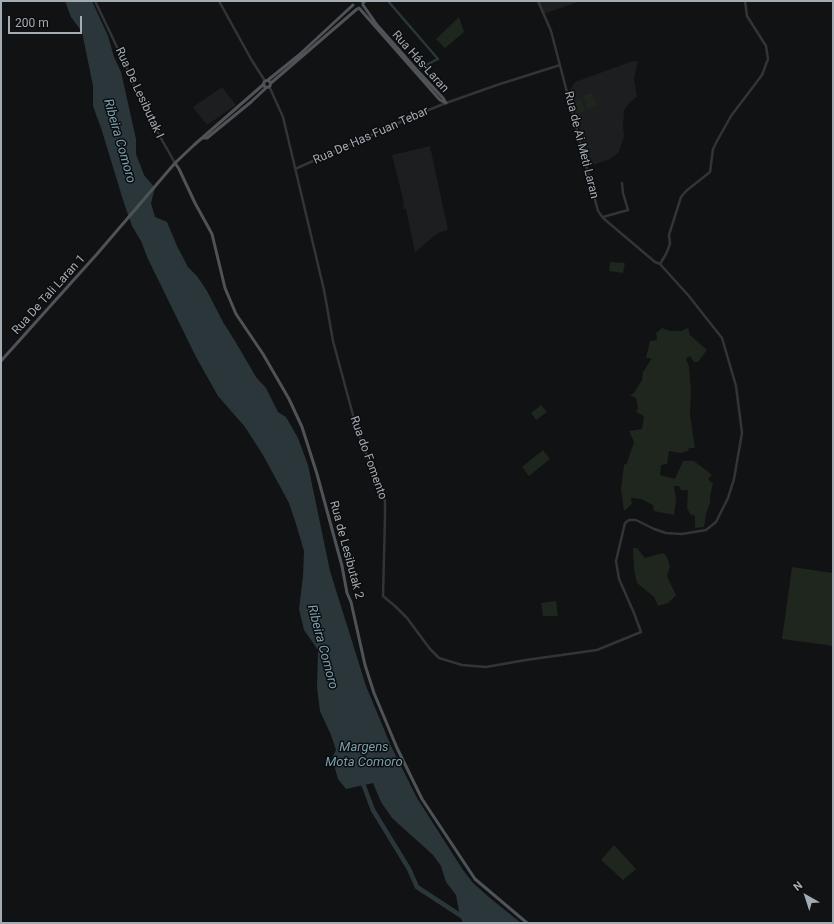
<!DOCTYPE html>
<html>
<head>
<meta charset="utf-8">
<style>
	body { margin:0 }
	#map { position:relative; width:834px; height:924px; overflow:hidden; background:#111213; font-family:Roboto,sans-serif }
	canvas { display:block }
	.frame { position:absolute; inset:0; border:2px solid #a3abb3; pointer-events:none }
	.north { position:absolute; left:786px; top:876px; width:40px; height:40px; -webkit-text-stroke:3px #0c0d0e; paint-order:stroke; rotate:321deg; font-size:11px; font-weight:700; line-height:16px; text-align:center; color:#a3abb3 }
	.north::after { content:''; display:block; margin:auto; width:14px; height:18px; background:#a3abb3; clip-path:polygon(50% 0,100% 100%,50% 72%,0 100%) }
	.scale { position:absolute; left:8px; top:16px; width:74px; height:18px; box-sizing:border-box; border:2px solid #a3abb3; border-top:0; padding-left:5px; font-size:12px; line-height:14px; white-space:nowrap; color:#a3abb3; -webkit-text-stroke:3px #0c0d0e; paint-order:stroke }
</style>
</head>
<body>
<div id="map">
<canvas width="834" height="924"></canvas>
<div class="frame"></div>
<div class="north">N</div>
<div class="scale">200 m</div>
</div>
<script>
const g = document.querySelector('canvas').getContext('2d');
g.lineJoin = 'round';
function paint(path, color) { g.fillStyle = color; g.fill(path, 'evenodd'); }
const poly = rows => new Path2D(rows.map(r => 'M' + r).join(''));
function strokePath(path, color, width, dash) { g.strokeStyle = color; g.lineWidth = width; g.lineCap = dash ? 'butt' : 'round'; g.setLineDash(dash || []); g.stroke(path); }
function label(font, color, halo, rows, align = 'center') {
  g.font = font + ' Roboto,sans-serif'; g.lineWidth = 3; g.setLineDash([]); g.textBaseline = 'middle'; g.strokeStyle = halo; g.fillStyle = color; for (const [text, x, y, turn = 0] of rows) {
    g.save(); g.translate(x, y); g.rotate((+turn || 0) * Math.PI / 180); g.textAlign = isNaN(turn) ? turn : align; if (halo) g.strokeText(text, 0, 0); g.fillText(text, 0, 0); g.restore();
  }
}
const built = poly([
	[538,1,580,1,544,14],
	[638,61,634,78,637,97,630,102,624,110,623,126,624,136,619,152,610,159,589,166,569,91,575,82,630,62],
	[222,87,236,105,207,125,193,107],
	[430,146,448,230,438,233,415,252,406,209,404,209,403,204,404,203,392,155]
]);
const green = poly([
	[459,17,464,32,445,48,436,39],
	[592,93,597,106,588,109,583,96],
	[580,98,585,111,577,114,572,102],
	[610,262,625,263,623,273,609,271],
	[662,328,670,331,681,331,688,328,690,335,707,350,698,362,694,362,690,356,686,359,689,366,691,390,690,415,695,448,689,448,688,451,680,453,669,451,667,464,661,465,660,475,675,479,683,461,694,461,712,475,708,479,713,484,710,496,710,503,706,514,704,527,695,528,695,516,690,514,687,508,688,490,681,490,679,486,674,486,676,500,674,515,654,511,653,505,641,499,631,498,632,504,624,511,621,489,624,465,627,463,634,442,629,431,642,429,644,416,636,412,638,407,636,398,630,395,634,393,642,380,643,372,652,358,646,358,650,341,657,340,656,333],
	[541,405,547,412,536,420,531,413],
	[543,450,550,459,529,476,522,467],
	[633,548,637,548,645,558,663,553,667,557,670,567,667,576,676,595,668,603,658,606,654,597,637,583,634,570],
	[792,567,833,573,833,646,782,639],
	[556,601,558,616,543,616,541,603],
	[614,845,636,869,623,880,601,860]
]);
const water = poly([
	[65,1,92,1,108,36,114,57,121,72,136,139,136,154,144,175,155,188,151,203,155,217,167,222,177,246,188,267,197,276,207,291,223,322,235,341,256,377,266,388,278,412,286,417,298,438,308,465,330,571,366,686,391,746,417,798,463,870,473,883,490,898,521,923,463,923,460,916,456,895,446,882,441,866,433,855,392,818,381,802,373,783,346,789,338,779,332,758,336,750,331,735,320,711,317,687,318,650,304,630,299,609,303,576,304,551,296,524,289,503,263,455,245,427,218,396,196,357,148,259,141,241,132,226,123,200,102,131,93,106,93,86,82,32,71,17]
]);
const canal = poly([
	[388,1,438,59,420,68]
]);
const river = poly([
	[362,781,373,810,409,869,417,887,472,923]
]);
const minor = poly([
	[95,1,127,68,142,105,175,163],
	[219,1,251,59,265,81],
	[269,86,283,117,324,290,333,341,357,430,385,501,385,517,383,596,396,607,407,618,430,649,439,658,462,665,486,667,526,660,597,650,641,632,634,613,619,579,616,561,625,523,629,520,636,520,654,529,666,533,682,534,706,530,716,522,728,498,734,479,742,433,736,386,722,338,688,295,660,264,655,262,603,218,598,211,551,31,538,1],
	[295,169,416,115,446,103,497,85,560,65],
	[603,217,628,210,623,193,622,183],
	[660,264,666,254,670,244,669,235,681,197,686,191,710,172,713,149,717,141,731,116,762,75,768,59,766,46,747,16,745,1]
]);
const major = poly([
	[363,3,365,1],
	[363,5,377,25,416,69,443,98,446,103],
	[359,8,440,100,446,103],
	[268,80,299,55,353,5],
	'263.5 84a3.5 3.5 0 1 1 7 0a3.5 3.5 0 1 1-7 0Z',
	[271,83,357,9],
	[202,138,207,138,251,102,267,87],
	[175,163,179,169,195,203,212,234,225,288,236,314,263,354,289,399,302,427,317,474,342,566,347,593,351,602,365,665,374,693,397,748,422,799,475,879,527,923],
	[1,361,97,254,175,163,194,145,264,84]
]);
const streetNames = [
	["Rua Hás-Laran",420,62,48],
	["Rua De Lesibutak I",139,93,65],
	["Rua De Has Fuan Tebar",371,136,-24],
	["Rua de Ai Meti Laran",581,145,76],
	["Rua De Tali Laran 1",49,295,-48],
	["Rua do Fomento",368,458,70],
	["Rua de Lesibutak 2",346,550,75]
];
const waterNames = [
	["Ribeira Comoro",119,141,74],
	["Ribeira Comoro",322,647,75],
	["Margens",364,748],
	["Mota Comoro",364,763]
];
paint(built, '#1d1e20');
paint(green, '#1e261e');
paint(water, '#2b363b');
strokePath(canal, '#2b363b', 2.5);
strokePath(river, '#2b363b', 4.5);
strokePath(minor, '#333438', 2.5);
strokePath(major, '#4f5257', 3);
label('12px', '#a3abb3', '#0c0d0e', streetNames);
label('italic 13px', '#7a9fae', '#0c0d0e', waterNames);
</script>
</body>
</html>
